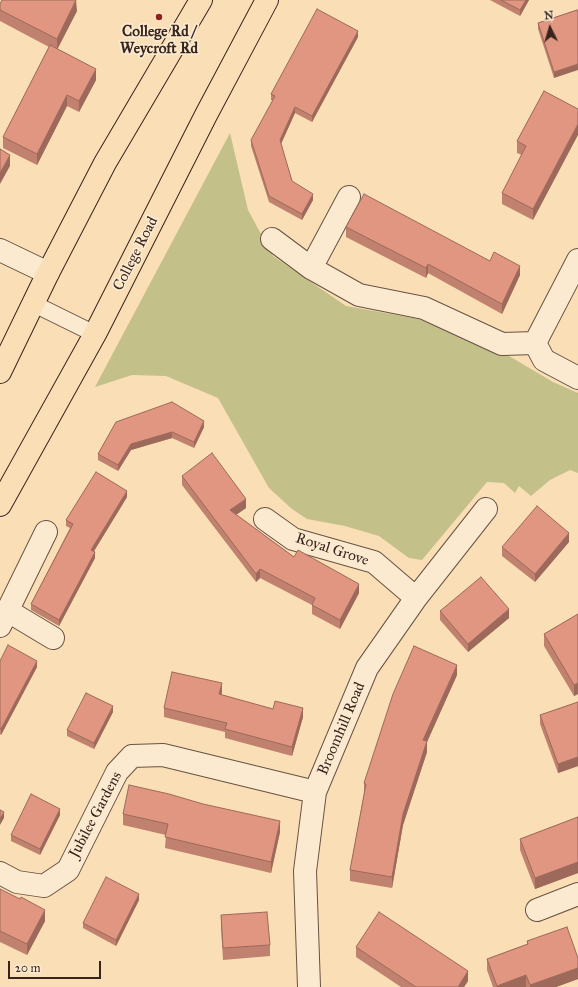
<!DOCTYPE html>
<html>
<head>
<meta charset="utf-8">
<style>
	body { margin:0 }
	#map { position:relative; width:578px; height:987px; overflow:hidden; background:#f9deb6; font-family:"IM FELL Great Primer",serif }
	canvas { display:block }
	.north { position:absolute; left:530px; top:8px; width:40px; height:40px; -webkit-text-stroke:3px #fbead0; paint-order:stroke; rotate:355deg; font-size:11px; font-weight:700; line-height:16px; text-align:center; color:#38241d }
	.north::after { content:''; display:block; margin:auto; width:14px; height:18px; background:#38241d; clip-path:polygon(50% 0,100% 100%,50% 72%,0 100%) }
	.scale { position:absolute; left:8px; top:961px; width:93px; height:18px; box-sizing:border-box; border:2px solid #38241d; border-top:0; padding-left:5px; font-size:12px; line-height:14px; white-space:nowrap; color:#38241d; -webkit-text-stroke:3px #fbead0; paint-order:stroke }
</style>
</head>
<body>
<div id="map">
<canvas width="578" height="987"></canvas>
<div class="north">N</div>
<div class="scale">20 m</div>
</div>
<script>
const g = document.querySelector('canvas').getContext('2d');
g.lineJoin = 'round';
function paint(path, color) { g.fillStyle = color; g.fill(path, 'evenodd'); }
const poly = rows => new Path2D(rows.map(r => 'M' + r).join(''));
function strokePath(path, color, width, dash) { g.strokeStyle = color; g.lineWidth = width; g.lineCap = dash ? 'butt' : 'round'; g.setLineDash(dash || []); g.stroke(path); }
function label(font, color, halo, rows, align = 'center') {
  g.font = font + ' "IM FELL Great Primer",serif'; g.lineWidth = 3.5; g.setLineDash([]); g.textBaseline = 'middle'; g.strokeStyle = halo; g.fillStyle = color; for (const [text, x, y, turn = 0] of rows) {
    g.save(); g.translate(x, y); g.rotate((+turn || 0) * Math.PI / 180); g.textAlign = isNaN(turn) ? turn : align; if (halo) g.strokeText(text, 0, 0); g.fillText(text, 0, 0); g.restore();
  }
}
const green = poly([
	[230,133,248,210,273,256,346,306,419,319,509,356,553,382,578,393,578,473,570,470,550,480,531,496,519,486,515,493,504,483,487,482,422,560,409,558,379,536,345,526,307,519,292,509,269,488,218,398,166,376,132,375,95,387]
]);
const service = poly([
	[34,304,95,334]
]);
const minor = poly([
	[272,239,311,268,359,295,424,308,502,344,535,343],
	[0,250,48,273],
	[311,268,349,197],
	[535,343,578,260],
	[535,343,544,360,578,378],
	[265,519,293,539,374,562,416,598],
	[8,611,53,638],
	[0,626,46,532],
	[0,873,17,882,44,886,68,870,117,772,132,756,163,755,315,792],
	[537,910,578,894],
	[309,987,305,871,315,792,367,668,416,598,486,509]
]);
const primary = poly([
	[0,372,48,273,105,163,201,0],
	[0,505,95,334,206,115,267,0]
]);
const wall = poly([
	[490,0,529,0,520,16],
	[0,4,77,11,57,49,96,80,79,112,67,106,37,165,3,148,3,137,49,47,0,21],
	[577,10,554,78,538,29,538,23],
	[358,37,312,122,295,113,281,144,292,181,313,200,302,220,269,202,251,146,251,140,273,101,271,100,271,94],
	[544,91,533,220,502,204,502,193,522,155,517,153,517,141],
	[346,227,490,261,520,275,502,314,428,273,426,278,346,237],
	[116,422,204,427,194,448,172,438,131,450,118,471,98,460,98,454],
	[182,476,246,508,236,515,294,557,359,593,340,629,312,614,312,605,260,578,256,582,182,485],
	[127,497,94,551,95,558,59,626,31,610,31,604,70,528,66,526,66,520],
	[569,542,535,582,502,556,502,547],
	[440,611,509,618,468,652,440,620],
	[578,614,578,694,574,696,544,646,544,634],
	[0,661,37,667,1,735,0,734],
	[457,675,427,742,427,752,403,825,392,888,350,881,350,870,364,794,364,783],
	[222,692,221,695,303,717,292,756,225,738,225,732,164,717,164,708],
	[578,702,578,766,558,773,540,724,540,715],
	[113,712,94,749,67,736,67,730],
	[123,814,280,832,271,873,165,848,166,835,123,825],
	[60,815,40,855,11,841,11,835],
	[578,817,578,873,535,889,520,850,520,839],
	[0,889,45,921,27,955,0,942],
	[139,900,116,946,83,928,83,923],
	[221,915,270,945,270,956,223,960,221,927],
	[527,941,578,958,578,979,556,987,493,987,487,970,487,959,527,944],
	[356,947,468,981,464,987,401,987,356,957]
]);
const shadedWall = poly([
	[76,0,77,11,57,50,57,39],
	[526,0,529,0,520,16,520,10],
	[358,31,358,37,312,122,312,116],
	[578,64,578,70,554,78,554,72],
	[96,69,96,80,79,112,79,101],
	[67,95,67,106,37,165,37,154],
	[295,107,295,113,280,146,280,140],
	[578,124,578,135,533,220,533,209],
	[10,155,10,166,0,184,0,173],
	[313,194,313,200,302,220,302,214],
	[428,264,428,273,426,278,426,268],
	[520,266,520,275,502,314,502,304],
	[204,421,204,427,194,448,194,442],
	[172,432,172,438,131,450,118,471,118,465,131,444],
	[127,491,127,497,91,556,91,550],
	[246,499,246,508,230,519,230,510],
	[569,533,569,542,535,582,535,574],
	[95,552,95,558,59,626,59,620],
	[260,569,260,578,256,582,256,574],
	[359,584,359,593,340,629,340,620],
	[509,609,509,618,468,652,468,644],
	[37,661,37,667,1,735,1,729],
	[457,665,457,675,427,742,427,752,403,825,392,888,392,877,403,814,423,740],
	[222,683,222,692,219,703,219,694],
	[578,683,578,694,574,696,574,685],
	[113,706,113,712,94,749,94,743],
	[303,708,303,717,292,756,292,747],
	[578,757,578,766,558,773,558,764],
	[60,809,60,815,40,855,40,849],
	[4,812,4,818,0,825,0,819],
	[280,821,280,832,271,873,271,862],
	[578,862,578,873,535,889,535,878],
	[139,894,139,900,116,946,116,940],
	[45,910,45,921,27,955,27,944],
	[578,968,578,979,556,987,530,987,530,985],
	[468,971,468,981,464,987,458,987],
	[526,975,526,987,497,987,497,986]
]);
const building = poly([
	[2,0,76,0,57,39,0,10,0,4,2,0],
	[501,0,526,0,520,10,501,0],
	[317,9,358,31,312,116,295,107,280,140,292,181,313,194,302,214,269,196,251,140,275,96,271,94,317,9],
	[577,10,578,13,578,64,554,72,538,23,577,10],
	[50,45,96,69,79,101,67,95,37,154,3,137,50,45],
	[544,91,578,109,578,124,533,209,502,193,526,146,517,141,544,91],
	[0,149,10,155,0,173,0,149],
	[364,194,490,261,494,252,520,266,502,304,428,264,426,268,346,227,364,194],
	[172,402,204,421,194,442,172,432,131,444,118,465,98,454,116,422,172,402],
	[212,453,246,499,230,510,294,557,298,550,359,584,340,620,312,605,315,598,260,569,256,574,182,476,212,453],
	[96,472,127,491,91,550,95,552,59,620,31,604,73,524,66,520,96,472],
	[537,506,569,533,535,574,502,547,537,506],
	[481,577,509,609,468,644,440,611,481,577],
	[578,614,578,683,574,685,544,634,578,614],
	[8,645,37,661,1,729,0,728,0,661,8,645],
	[414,646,457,665,423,740,427,741,403,814,392,877,350,870,366,784,364,783,393,694,414,646],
	[172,672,222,683,219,694,273,709,275,701,303,708,292,747,225,729,227,723,164,708,172,672],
	[86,693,113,706,94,743,67,730,86,693],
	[578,702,578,757,558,764,540,715,578,702],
	[129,785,169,794,203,804,280,821,271,862,165,837,168,824,123,814,129,785],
	[31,794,60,809,40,849,11,835,31,794],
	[0,810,4,812,0,819,0,810],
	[578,817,578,862,535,878,520,839,578,817],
	[106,877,139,894,116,940,83,923,106,877],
	[0,889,20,899,21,897,45,910,27,944,0,931,0,889],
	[267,912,270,945,223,948,221,915,267,912],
	[379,912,468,971,458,987,416,987,356,947,379,912],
	[567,927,578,958,578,968,530,985,526,975,497,986,487,959,528,944,527,941,567,927]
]);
const markers = [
	[159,17,4,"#8f2418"]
];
const poiNames = [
	["College Rd /",159,32],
	["Weycroft Rd",159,49]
];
const streetNames = [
	["College Road",136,254,-63],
	["Royal Grove",332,550,18],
	["Broomhill Road",342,729,-67],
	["Jubilee Gardens",96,815,-62]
];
paint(green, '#c3c08a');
strokePath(service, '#685243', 18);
strokePath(minor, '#685243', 24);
strokePath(primary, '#38241d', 24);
strokePath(service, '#fbead0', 16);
strokePath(minor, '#fbead0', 22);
strokePath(primary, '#f9deb6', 22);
paint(wall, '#c1816f');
paint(shadedWall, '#9d695a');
paint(building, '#e09681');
strokePath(building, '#9d695a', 1);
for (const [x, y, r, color] of markers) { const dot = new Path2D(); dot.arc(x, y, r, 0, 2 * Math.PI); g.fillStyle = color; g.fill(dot); strokePath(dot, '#fbead0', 1.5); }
label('bold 15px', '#38241d', '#fbead0', poiNames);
label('15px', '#38241d', '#fbead0', streetNames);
</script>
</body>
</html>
